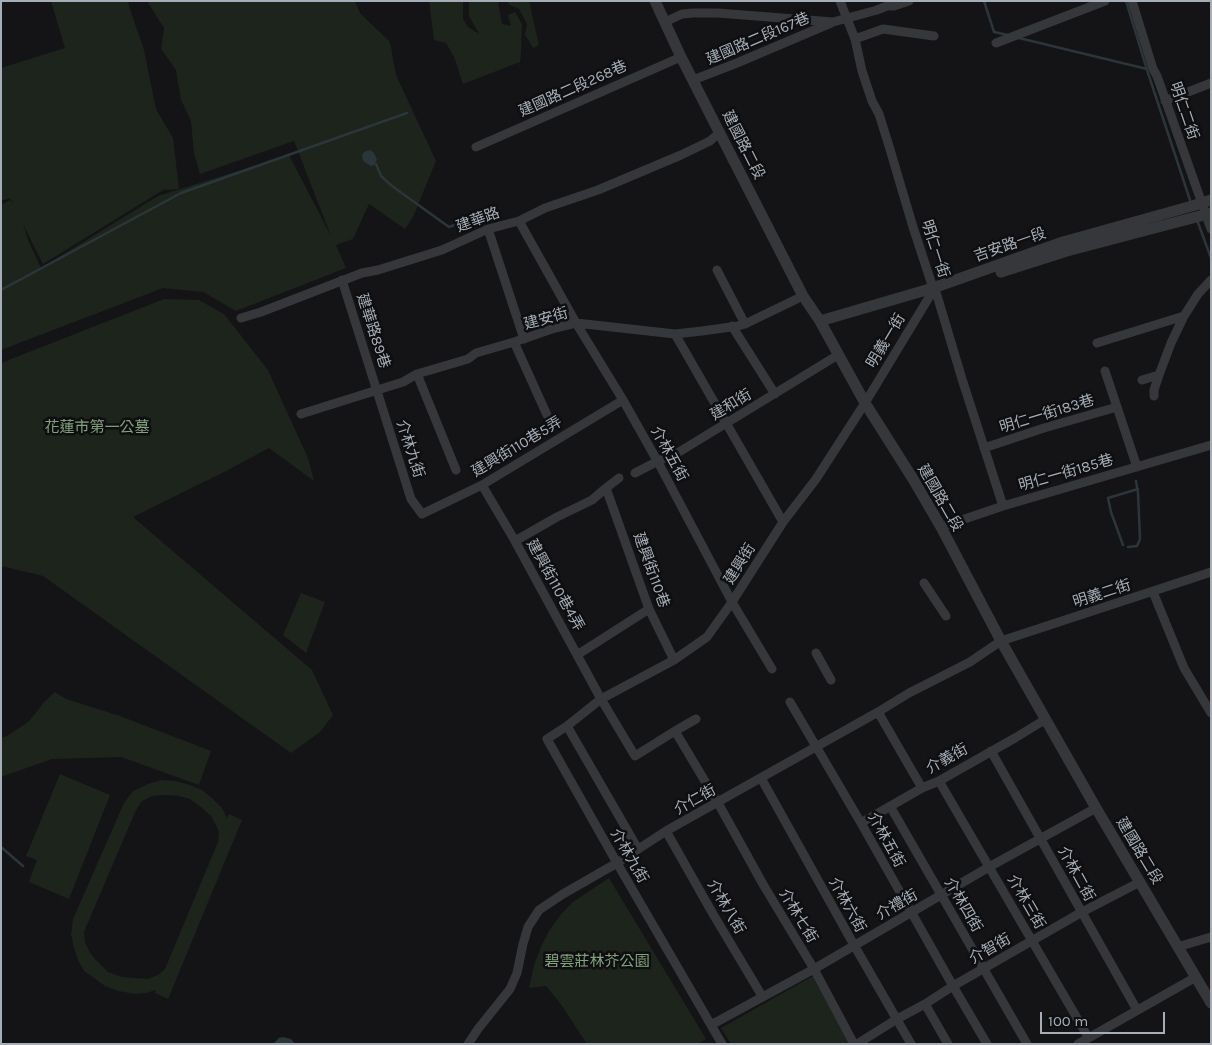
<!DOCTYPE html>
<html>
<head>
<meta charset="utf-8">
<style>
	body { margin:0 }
	#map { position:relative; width:1212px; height:1045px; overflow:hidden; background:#141416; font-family:Karla,sans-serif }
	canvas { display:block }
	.frame { position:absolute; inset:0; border:2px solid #a5aeb7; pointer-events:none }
	.scale { position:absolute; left:1040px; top:1012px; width:125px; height:22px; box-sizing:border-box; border:2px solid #a5aeb7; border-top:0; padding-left:6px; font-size:15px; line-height:18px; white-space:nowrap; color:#a5aeb7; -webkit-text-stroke:4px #0f0f11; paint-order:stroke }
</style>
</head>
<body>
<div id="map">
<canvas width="1212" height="1045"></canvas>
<div class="frame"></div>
<div class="scale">100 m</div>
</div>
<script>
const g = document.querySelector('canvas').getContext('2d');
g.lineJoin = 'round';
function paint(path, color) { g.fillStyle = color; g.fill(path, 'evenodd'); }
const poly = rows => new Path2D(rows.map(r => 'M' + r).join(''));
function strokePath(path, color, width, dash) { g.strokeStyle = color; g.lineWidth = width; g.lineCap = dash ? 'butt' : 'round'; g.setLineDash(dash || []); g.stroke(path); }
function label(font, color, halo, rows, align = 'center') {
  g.font = font + ' Karla,"Noto Sans TC",sans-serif'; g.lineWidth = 5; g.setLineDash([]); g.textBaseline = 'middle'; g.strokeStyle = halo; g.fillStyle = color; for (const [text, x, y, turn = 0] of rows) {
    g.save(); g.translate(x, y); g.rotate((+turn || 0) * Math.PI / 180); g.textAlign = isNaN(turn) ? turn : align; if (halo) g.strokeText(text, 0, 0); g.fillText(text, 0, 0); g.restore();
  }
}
const green = poly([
	[51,1,128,1,129,6,144,50,156,109,173,138,179,189,163,190,43,264,23,224,28,240,41,268,158,196,289,155,331,236,294,141,200,174,194,154,191,121,181,100,176,70,161,49,164,28,147,1,355,1,360,13,390,42,396,75,436,161,413,217,405,229,369,204,353,239,336,245,346,268,236,311,203,292,163,288,1,350,1,205,10,200,15,207,10,198,1,201,1,68,65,48],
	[429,1,463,1,463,19,468,27,479,34,469,16,469,1,498,1,502,24,511,26,508,15,515,12,522,24,521,52,520,62,463,84,454,57,446,43,434,40],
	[506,1,529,1,539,45,533,48,525,35,527,24,519,9,510,5],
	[164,299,199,300,224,314,268,370,308,458,314,481,269,448,226,471,133,517,312,670,333,715,320,732,291,753,43,576,1,566,1,363],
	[301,593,325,602,306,653,283,635],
	[55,692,66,699,120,716,211,751,199,785,121,757,52,759,1,777,1,738,7,736,29,721,45,701],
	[60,774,110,795,69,899,29,882,37,860,26,856],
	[161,780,175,781,190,785,202,790,212,798,222,808,227,818,229,814,242,820,168,999,155,993,156,990,146,993,135,994,118,991,105,986,84,971,78,960,74,948,71,934,73,919,124,803,133,791,148,784],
	[165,795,179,796,190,799,202,808,212,817,216,825,219,832,218,842,165,969,158,975,148,979,122,977,108,972,95,959,89,951,85,942,84,932,136,810,142,801,152,796],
	[609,878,706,1039,698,1044,587,1044,560,1003,546,986,529,988,534,965,541,947,549,931,561,914,573,902],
	[813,976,850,1044,731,1044,721,1028]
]);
const water = poly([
	[370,150,374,153,377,160,374,165,371,166,363,161,362,155,364,152],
	[283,1037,291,1039,295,1044,273,1044,279,1038]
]);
const stream = poly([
	[984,1,994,32,1008,35],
	[1126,1,1147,70,1191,203],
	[1019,38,1147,69],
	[376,164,381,176,392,186,449,227,460,223],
	[1197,220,1211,258],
	[1,290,181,193,407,113],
	[1123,545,1111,512,1108,498,1138,489],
	[1128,547,1137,546,1140,539,1138,493,1136,481],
	[1,847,23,866]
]);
const minor = poly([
	[840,1,855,39,862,71,872,101,879,114,889,146,913,227,933,288,936,292,962,379,1003,506],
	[1132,1,1153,69,1157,76,1211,229],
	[665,22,682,14,693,13,718,13,833,22,877,10,887,6,894,6,909,1],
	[855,39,883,29,934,36],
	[996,43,1105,1],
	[693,80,737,63,831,23],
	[1165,101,1211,83],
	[476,147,681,57],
	[519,221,576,323,623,400,659,464,732,602,772,669],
	[488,229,524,339],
	[717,270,745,324],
	[342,280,411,499,422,514,482,485,623,400],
	[241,318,261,312,362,273,378,270,442,250,488,229,519,221,545,208,598,190,681,155,710,141,719,133],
	[732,326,775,394],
	[675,334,783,522],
	[514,342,547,415],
	[1097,343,1184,316],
	[1105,371,1137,467],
	[417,374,456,470],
	[1142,380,1159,375],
	[1154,396,1154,390,1159,375,1171,343,1184,316,1198,294,1211,280],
	[301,414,403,382,417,374,468,359,476,353,514,342,555,328,576,323,675,334,702,331,738,326,745,324,803,296],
	[984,448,1044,428,1117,407],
	[635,473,658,461,679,452,838,355],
	[482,485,515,541,601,699,635,756,675,731,696,719],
	[606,488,649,609,674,660],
	[941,527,1003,506,1211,445],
	[515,541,557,517,592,500,606,488,619,478],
	[924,583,946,616],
	[1153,592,1184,668,1211,713],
	[816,653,831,680],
	[577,655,649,609],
	[790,702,861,823,953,986,987,1044],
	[878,712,922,788],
	[567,726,638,849],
	[675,731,718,803,764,886,814,969,854,1044],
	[991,751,1137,1010],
	[761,778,854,945,911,1044],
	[939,781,1088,1037],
	[890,806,1027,1044],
	[861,823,922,788,939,781,1015,738,1046,719],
	[666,831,713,914,762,996],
	[1177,947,1211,937],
	[925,1004,948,1044],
	[711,1025,814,969,989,867,1096,808],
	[468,1044,478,1029,510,989,517,973,523,944,528,927,539,910,563,894,617,863,666,831,878,712,909,693,970,662,1001,641,1211,572],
	[722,1044,711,1025,617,863,547,739,567,726,601,699,674,660,707,637,732,602,783,522,816,479,865,403,931,294],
	[857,1044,897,1019,925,1004,953,986,1082,912,1140,882],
	[1078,1044,1196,977]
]);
const tertiary = poly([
	[655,1,681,57,714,122,803,296,820,321,865,403,913,479,941,527,1001,641,1096,808,1211,1003],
	[1001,272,1067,251,1211,213],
	[820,321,933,288,1063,242,1192,206,1211,200]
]);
const streetNames = [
	["建國路二段167巷",758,39,-23],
	["建國路二段268巷",573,89,-24],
	["明仁二街",1184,111,71],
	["建國路二段",743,145,63],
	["建華路",478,220,-20],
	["吉安路一段",1010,245,-19],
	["明仁一街",935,249,72],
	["建安街",546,319,-16],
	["建華路89巷",373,331,72],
	["明義一街",886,341,-59],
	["建和街",731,405,-31],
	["明仁一街183巷",1047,414,-17],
	["建興街110巷5弄",517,447,-31],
	["介林九街",410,449,72],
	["介林五街",669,454,61],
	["明仁一街185巷",1066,473,-16],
	["建國路二段",940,498,60],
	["建興街",740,564,-58],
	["建興街110巷",651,570,70],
	["建興街110巷4弄",555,585,61],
	["明義二街",1102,594,-18],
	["介義街",947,759,-29],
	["介仁街",695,800,-29],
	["介林五街",886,840,61],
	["建國路二段",1139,851,59],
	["介林九街",629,856,60],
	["介林二街",1076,874,61],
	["介林三街",1026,902,60],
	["介林六街",847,905,61],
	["介禮街",897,905,-30],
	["介林四街",963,905,60],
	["介林八街",726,907,60],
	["介林七街",798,916,59],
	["介智街",990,949,-30]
];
const parkNames = [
	["花蓮市第一公墓",97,428],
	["碧雲莊林芥公園",597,962]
];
paint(green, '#1c241c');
paint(water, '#2a363a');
strokePath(stream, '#2a363a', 2.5);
strokePath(minor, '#35373b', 9);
strokePath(tertiary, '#35373b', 11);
label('15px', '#a5aeb7', '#0f0f11', streetNames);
label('15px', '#81a37b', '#0f0f11', parkNames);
</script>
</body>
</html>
